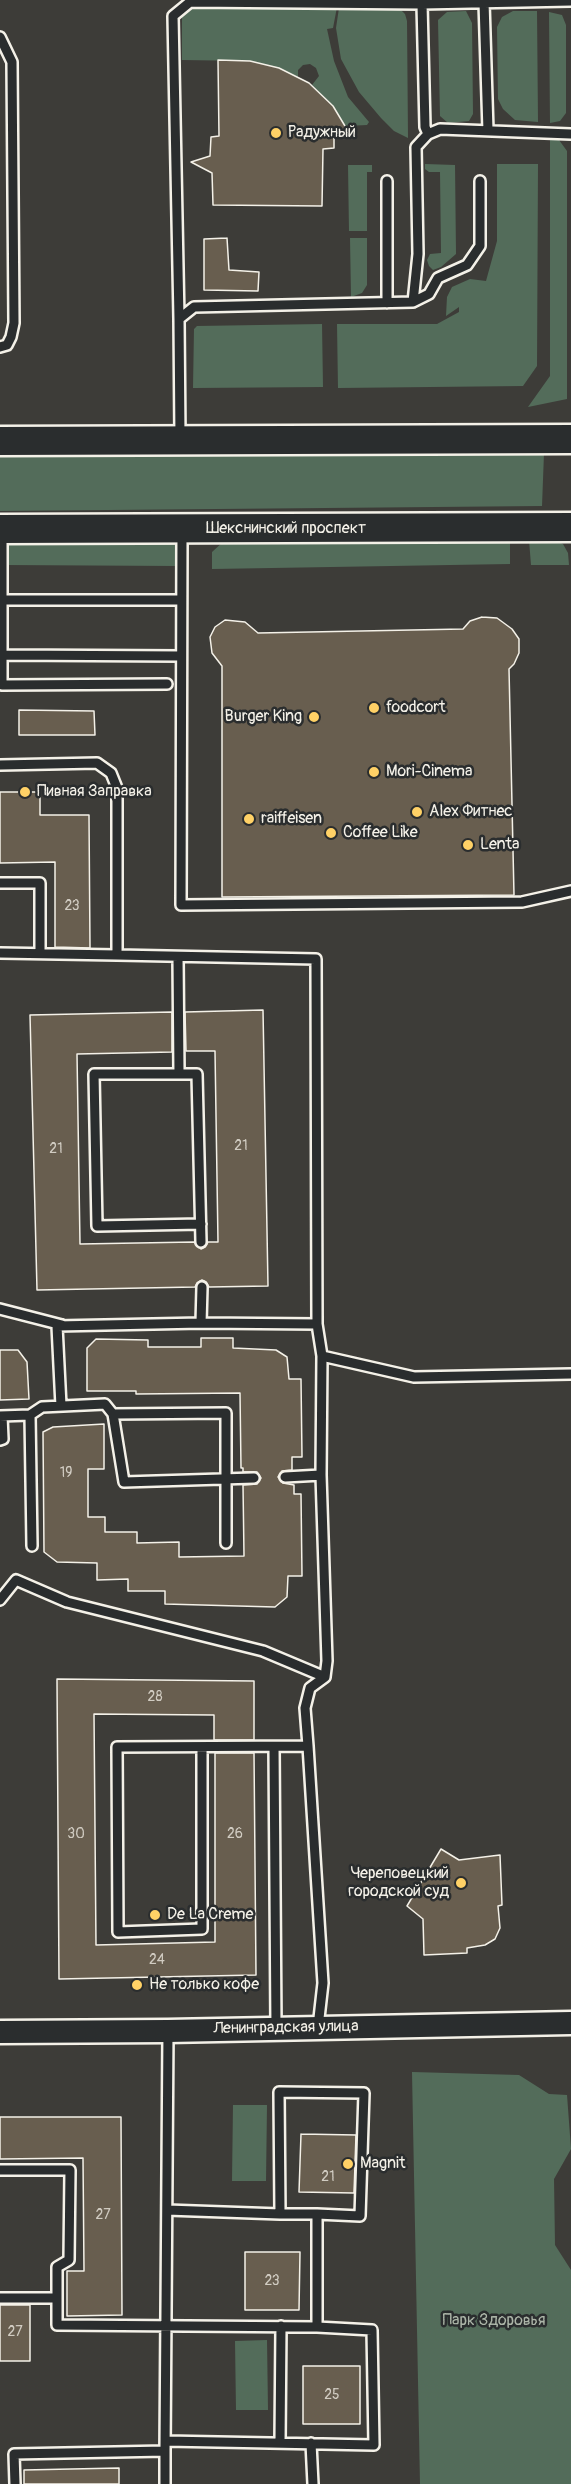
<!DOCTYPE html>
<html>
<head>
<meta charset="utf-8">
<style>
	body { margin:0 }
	canvas { display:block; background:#3d3c38 }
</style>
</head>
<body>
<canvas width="571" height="2484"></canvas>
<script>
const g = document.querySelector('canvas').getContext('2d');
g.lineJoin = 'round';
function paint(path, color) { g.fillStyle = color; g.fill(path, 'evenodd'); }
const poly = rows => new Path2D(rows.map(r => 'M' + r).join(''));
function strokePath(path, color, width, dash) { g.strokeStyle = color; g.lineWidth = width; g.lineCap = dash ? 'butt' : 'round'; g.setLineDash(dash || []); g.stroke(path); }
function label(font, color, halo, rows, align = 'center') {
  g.font = font + ' Pangolin,sans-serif'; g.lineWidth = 5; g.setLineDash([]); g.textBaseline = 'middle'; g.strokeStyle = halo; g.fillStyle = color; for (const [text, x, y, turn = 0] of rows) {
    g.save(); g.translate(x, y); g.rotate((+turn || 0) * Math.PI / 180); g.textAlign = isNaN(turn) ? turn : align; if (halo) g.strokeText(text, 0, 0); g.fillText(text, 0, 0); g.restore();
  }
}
const green = poly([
	[337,7,333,28,327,29,334,61,348,97,369,122,367,125,345,126,333,106,312,85,319,76,316,68,310,64,303,65,298,70,298,77,279,68,250,61,182,60,182,17,190,8],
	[398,7,405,14,407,21,408,138,394,131,381,118,359,92,341,59,336,28,339,8],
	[466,11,472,23,473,114,469,121,448,123,440,116,438,20,447,12],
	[513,11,537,11,538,122,515,120,503,109,498,99,497,27,502,17],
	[549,12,562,15,566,25,566,113,560,121,550,123],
	[550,140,559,140,567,151,567,399,528,407,550,376],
	[425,164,455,165,456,254,441,267,433,270,429,266,427,260,430,254,441,253,440,172,429,172,425,169],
	[497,164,538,164,537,366,523,386,338,388,337,324,437,324,459,312,459,307,446,316,447,297,452,287,470,279,486,281,497,241],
	[348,165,372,165,372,172,367,172,367,231,349,231],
	[350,238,367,238,367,285,362,293,351,297],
	[322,324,323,387,193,388,194,329,197,326],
	[544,453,542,506,0,511,0,457],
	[4,534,179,536,178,566,5,565],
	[529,540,555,540,563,544,568,553,569,565,531,565],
	[223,542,510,542,510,564,212,569,212,552],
	[412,2072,519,2075,549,2094,567,2095,571,2149,554,2179,555,2245,571,2270,571,2484,420,2484],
	[233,2105,267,2105,266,2181,232,2181],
	[267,2340,268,2410,236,2410,235,2341]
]);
const building = poly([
	[218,60,250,61,279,68,309,83,333,106,348,131,334,131,334,148,323,149,322,206,213,205,212,173,191,162,210,156,211,137,219,136,218,60],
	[227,238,229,270,259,272,258,291,204,290,204,239,227,238],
	[482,617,497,618,512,629,519,639,519,653,514,664,509,669,514,895,222,897,222,666,212,653,210,637,215,627,225,620,245,622,258,633,463,629,470,621,482,617],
	[19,710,94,711,95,735,19,735,19,710],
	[0,792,40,792,40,815,89,815,90,948,55,947,55,862,0,863,0,792],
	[263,1010,268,1286,209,1287,206,1282,202,1280,197,1283,195,1287,37,1290,30,1015,172,1012,172,1052,77,1054,80,1244,194,1242,201,1249,205,1247,208,1242,218,1242,215,1051,186,1051,185,1012,263,1010],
	[201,1338,233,1338,233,1348,276,1350,287,1357,289,1379,301,1379,302,1457,292,1457,292,1470,282,1471,278,1477,283,1483,294,1485,294,1494,301,1494,302,1576,288,1576,287,1597,275,1607,165,1604,165,1591,128,1591,128,1579,97,1580,97,1563,57,1562,44,1552,43,1432,53,1427,104,1424,104,1469,88,1469,88,1517,105,1517,105,1532,137,1532,137,1543,179,1542,179,1557,244,1556,243,1485,257,1484,261,1478,257,1472,243,1472,243,1468,241,1468,240,1393,136,1394,136,1391,87,1391,87,1348,96,1339,148,1340,148,1347,201,1347,201,1338],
	[0,1350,18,1350,27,1362,29,1399,0,1400,0,1350],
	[57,1679,254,1681,254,1740,214,1740,214,1715,94,1714,96,1945,215,1942,215,1753,254,1753,256,1975,59,1979,57,1679],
	[441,1849,459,1860,500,1855,502,1905,498,1906,500,1928,495,1939,485,1945,467,1948,467,1953,424,1955,423,1919,407,1906,441,1849],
	[0,2117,121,2117,122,2315,67,2316,67,2271,84,2271,83,2158,0,2159,0,2117],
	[301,2134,356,2135,354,2193,299,2192,301,2134],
	[245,2252,300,2252,299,2310,245,2310,245,2252],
	[0,2305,30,2305,30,2361,0,2361,0,2305],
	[303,2366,360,2366,360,2424,303,2424,303,2366],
	[119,2468,119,2484,24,2484,24,2470,119,2468]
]);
const service = poly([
	[484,2,488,131],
	[0,37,12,62,14,323,11,337,7,345,0,347],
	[428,134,425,127,422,4,571,1],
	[387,181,387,303],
	[413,302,418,254,416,147,428,134,440,129,571,134],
	[179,319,173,16,190,2,422,4],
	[180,438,179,319,194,307,413,302,429,294,438,278,467,265,480,246,480,181],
	[2,531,2,685,167,684],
	[182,532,181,905,522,902,571,891],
	[3,600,181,600],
	[2,655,181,656],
	[0,765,97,763,111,773,117,788,117,955,0,953],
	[0,883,40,883,40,953],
	[117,955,316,959,317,1324],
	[178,957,179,1074],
	[201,1224,97,1226,94,1074,197,1074,201,1242],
	[0,1309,62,1325],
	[201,1323,202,1287],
	[61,1406,57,1326,201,1323,317,1324,322,1356],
	[113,1414,124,1482,254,1478],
	[30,1415,32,1546],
	[0,1416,30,1415,42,1407,105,1404,113,1414,226,1413,226,1543],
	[0,1440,3,1439,2,1416],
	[285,1477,321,1475],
	[0,1600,16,1580,67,1602,263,1651,325,1677,327,1661,321,1475,322,1356,414,1377,571,1374],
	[308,1746,323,1983,318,2027],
	[202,1747,202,1929,118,1932,117,1747,308,1746,305,1708,310,1688,325,1677],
	[274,1747,276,2028],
	[0,2170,70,2170,69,2260,57,2267,57,2325,317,2327,317,2214],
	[167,2210,280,2214,317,2214,360,2216,364,2093,279,2092,280,2214],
	[0,2298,57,2298],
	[166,2441,374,2445,372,2330,317,2327],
	[280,2442,281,2326],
	[311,2443,313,2484],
	[15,2484,14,2454,165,2451,168,2031],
	[165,2484,165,2451]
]);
const tertiary = poly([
	[0,2032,168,2031,571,2023]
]);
const primary = poly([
	[0,441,571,439],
	[0,529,571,527]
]);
const markers = [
	[276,133,6,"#ffd166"],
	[374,708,6,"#ffd166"],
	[314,717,6,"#ffd166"],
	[374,772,6,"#ffd166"],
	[25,792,6,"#ffd166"],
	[417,812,6,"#ffd166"],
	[249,819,6,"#ffd166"],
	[331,833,6,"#ffd166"],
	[468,845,6,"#ffd166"],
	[461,1883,6,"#ffd166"],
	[155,1915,6,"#ffd166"],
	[137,1985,6,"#ffd166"],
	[348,2164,6,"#ffd166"]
];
const numberNames = [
	["23",72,906],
	["21",241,1146],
	["21",56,1149],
	["19",66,1473],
	["28",155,1697],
	["30",76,1834],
	["26",235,1834],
	["24",157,1960],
	["21",328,2177],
	["27",103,2215],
	["23",272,2281],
	["27",15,2332],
	["25",332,2395]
];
const poiNames = [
	["Радужный",288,133],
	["foodcort",386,708],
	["Burger King",302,717,"right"],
	["Mori-Cinema",386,772],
	["Пивная Заправка",37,792],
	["Alex Фитнес",429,812],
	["raiffeisen",261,819],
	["Coffee Like",343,833],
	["Lenta",480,845],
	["Череповецкий",449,1874,"right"],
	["городской суд",449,1892,"right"],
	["De La Creme",167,1915],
	["Не только кофе",149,1985],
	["Magnit",360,2164]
];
const streetNames = [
	["Шекснинский проспект",286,529],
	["Ленинградская улица",286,2028,-1]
];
const parkNames = [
	["Парк Здоровья",494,2321]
];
paint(green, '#536c5a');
paint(building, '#685e4f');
strokePath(building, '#f4f1e8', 1.5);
strokePath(service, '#f4f1e8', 14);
strokePath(tertiary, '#f4f1e8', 27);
strokePath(primary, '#f4f1e8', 33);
strokePath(service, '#2a2d2e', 9);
strokePath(tertiary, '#2a2d2e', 22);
strokePath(primary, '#2a2d2e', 28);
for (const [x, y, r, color] of markers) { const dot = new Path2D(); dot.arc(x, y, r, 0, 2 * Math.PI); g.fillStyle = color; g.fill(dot); strokePath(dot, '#2a2d2e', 2); }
label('14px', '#d1ccc2', null, numberNames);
label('16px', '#f4f1e8', '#2a2d2e', poiNames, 'left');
label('16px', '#f4f1e8', '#2a2d2e', streetNames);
label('16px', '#acb5a8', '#2a2d2e', parkNames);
</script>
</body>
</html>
